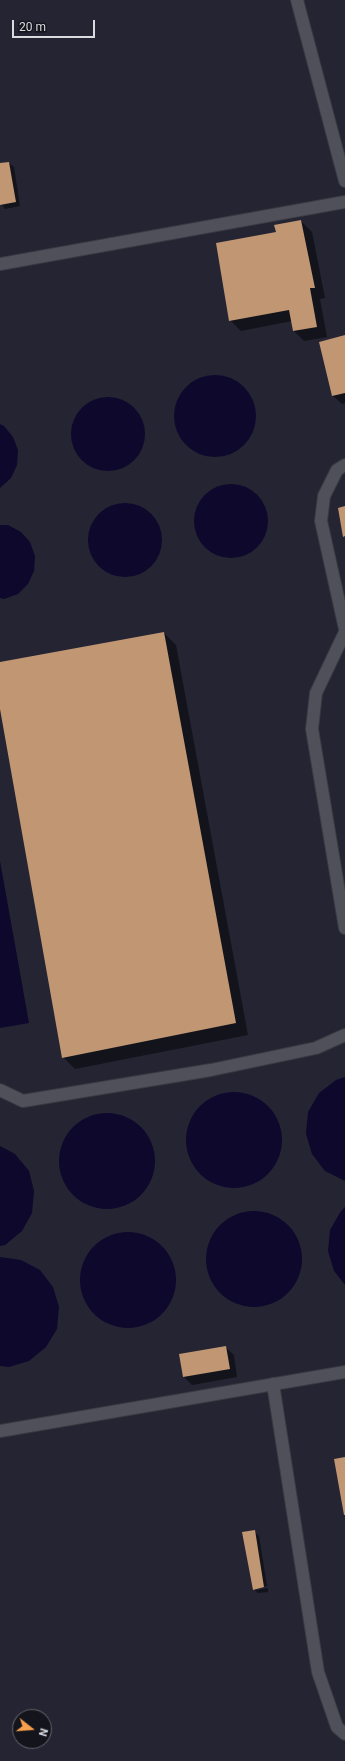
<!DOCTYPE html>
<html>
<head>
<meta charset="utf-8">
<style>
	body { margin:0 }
	#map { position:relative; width:345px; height:1761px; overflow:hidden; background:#1c1d26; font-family:Roboto,sans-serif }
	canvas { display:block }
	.north { position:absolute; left:12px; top:1709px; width:40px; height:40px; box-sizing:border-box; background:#13141c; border:1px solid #63646b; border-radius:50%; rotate:107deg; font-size:11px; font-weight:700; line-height:16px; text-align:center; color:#dadbe1 }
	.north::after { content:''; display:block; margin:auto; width:14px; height:18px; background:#f9a04d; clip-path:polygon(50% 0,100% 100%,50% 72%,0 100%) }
	.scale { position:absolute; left:12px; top:20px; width:83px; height:18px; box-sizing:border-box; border:2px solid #dadbe1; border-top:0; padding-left:5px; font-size:12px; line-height:14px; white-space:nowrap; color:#dadbe1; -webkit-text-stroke:3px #13141c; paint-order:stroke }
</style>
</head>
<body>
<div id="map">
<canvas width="345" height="1761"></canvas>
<div class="north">N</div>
<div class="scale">20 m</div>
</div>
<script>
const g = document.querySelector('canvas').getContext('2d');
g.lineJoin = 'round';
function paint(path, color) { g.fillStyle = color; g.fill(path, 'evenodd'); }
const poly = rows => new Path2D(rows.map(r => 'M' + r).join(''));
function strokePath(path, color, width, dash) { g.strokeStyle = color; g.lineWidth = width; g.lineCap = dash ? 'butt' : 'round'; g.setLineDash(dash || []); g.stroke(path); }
const built = poly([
	[0,0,345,0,345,1761,0,1761],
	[20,1717,44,1717,44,1741,20,1741]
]);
const water = poly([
	'174 416a41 41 0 1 1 82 0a41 41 0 1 1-82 0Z',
	'71 434a37 37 0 1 1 74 0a37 37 0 1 1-74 0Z',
	[0,424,4,426,13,437,18,450,17,465,11,478,0,488],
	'194 521a37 37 0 1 1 74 0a37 37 0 1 1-74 0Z',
	'88 540a37 37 0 1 1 74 0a37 37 0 1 1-74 0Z',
	[0,525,8,525,21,532,30,542,35,556,34,571,28,584,18,594,4,599,0,598],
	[0,861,29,1023,0,1028],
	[345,1077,345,1181,325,1171,312,1154,306,1134,308,1112,319,1093,336,1080],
	'186 1140a48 48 0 1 1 96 0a48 48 0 1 1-96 0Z',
	'59 1161a48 48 0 1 1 96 0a48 48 0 1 1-96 0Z',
	[0,1146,15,1154,29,1171,34,1191,32,1213,22,1231,5,1245,0,1246],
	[345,1207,345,1285,334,1271,328,1251,330,1230,341,1211],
	'206 1259a48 48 0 1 1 96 0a48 48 0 1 1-96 0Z',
	'80 1280a48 48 0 1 1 96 0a48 48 0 1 1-96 0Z',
	[0,1257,21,1260,40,1270,53,1287,59,1307,57,1329,46,1347,29,1361,9,1367,0,1366]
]);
const shadow = poly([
	[9,163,14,167,20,206,5,209,0,202,0,164],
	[301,221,312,232,325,298,320,299,327,337,304,341,294,331,292,321,241,331,230,320,277,233],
	[345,336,345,403,342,404,333,396,320,342],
	[164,633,176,645,248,1035,75,1069,63,1057,0,704,0,663],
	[225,1347,234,1355,237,1377,192,1385,184,1377],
	[254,1532,259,1536,267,1586,256,1588,256,1590,268,1588,268,1592,258,1593,254,1589]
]);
const building = poly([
	[9,162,16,202,0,205,0,163],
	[301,220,315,288,310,288,317,327,293,331,289,310,229,321,216,243,276,232,274,225],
	[345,335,345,393,332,396,319,342],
	[345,506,345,536,343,537,338,508],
	[164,632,236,1023,62,1058,0,709,0,662],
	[226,1346,230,1369,183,1377,179,1354],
	[345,1457,345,1515,344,1515,334,1459],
	[255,1530,264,1587,253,1590,242,1532]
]);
const lane = poly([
	[297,0,345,181],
	[0,264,345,202],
	[345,465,337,470,324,496,321,521,345,629],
	[345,632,316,693,312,729,345,928],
	[0,1090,23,1101,211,1070,316,1048,345,1035],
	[273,1384,318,1672,337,1727,345,1734],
	[0,1431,345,1372]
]);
paint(built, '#242433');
paint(water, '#0d082c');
paint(shadow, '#0007');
paint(building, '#c09673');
strokePath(lane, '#3a3a41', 14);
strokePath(lane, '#4f505a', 12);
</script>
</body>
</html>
